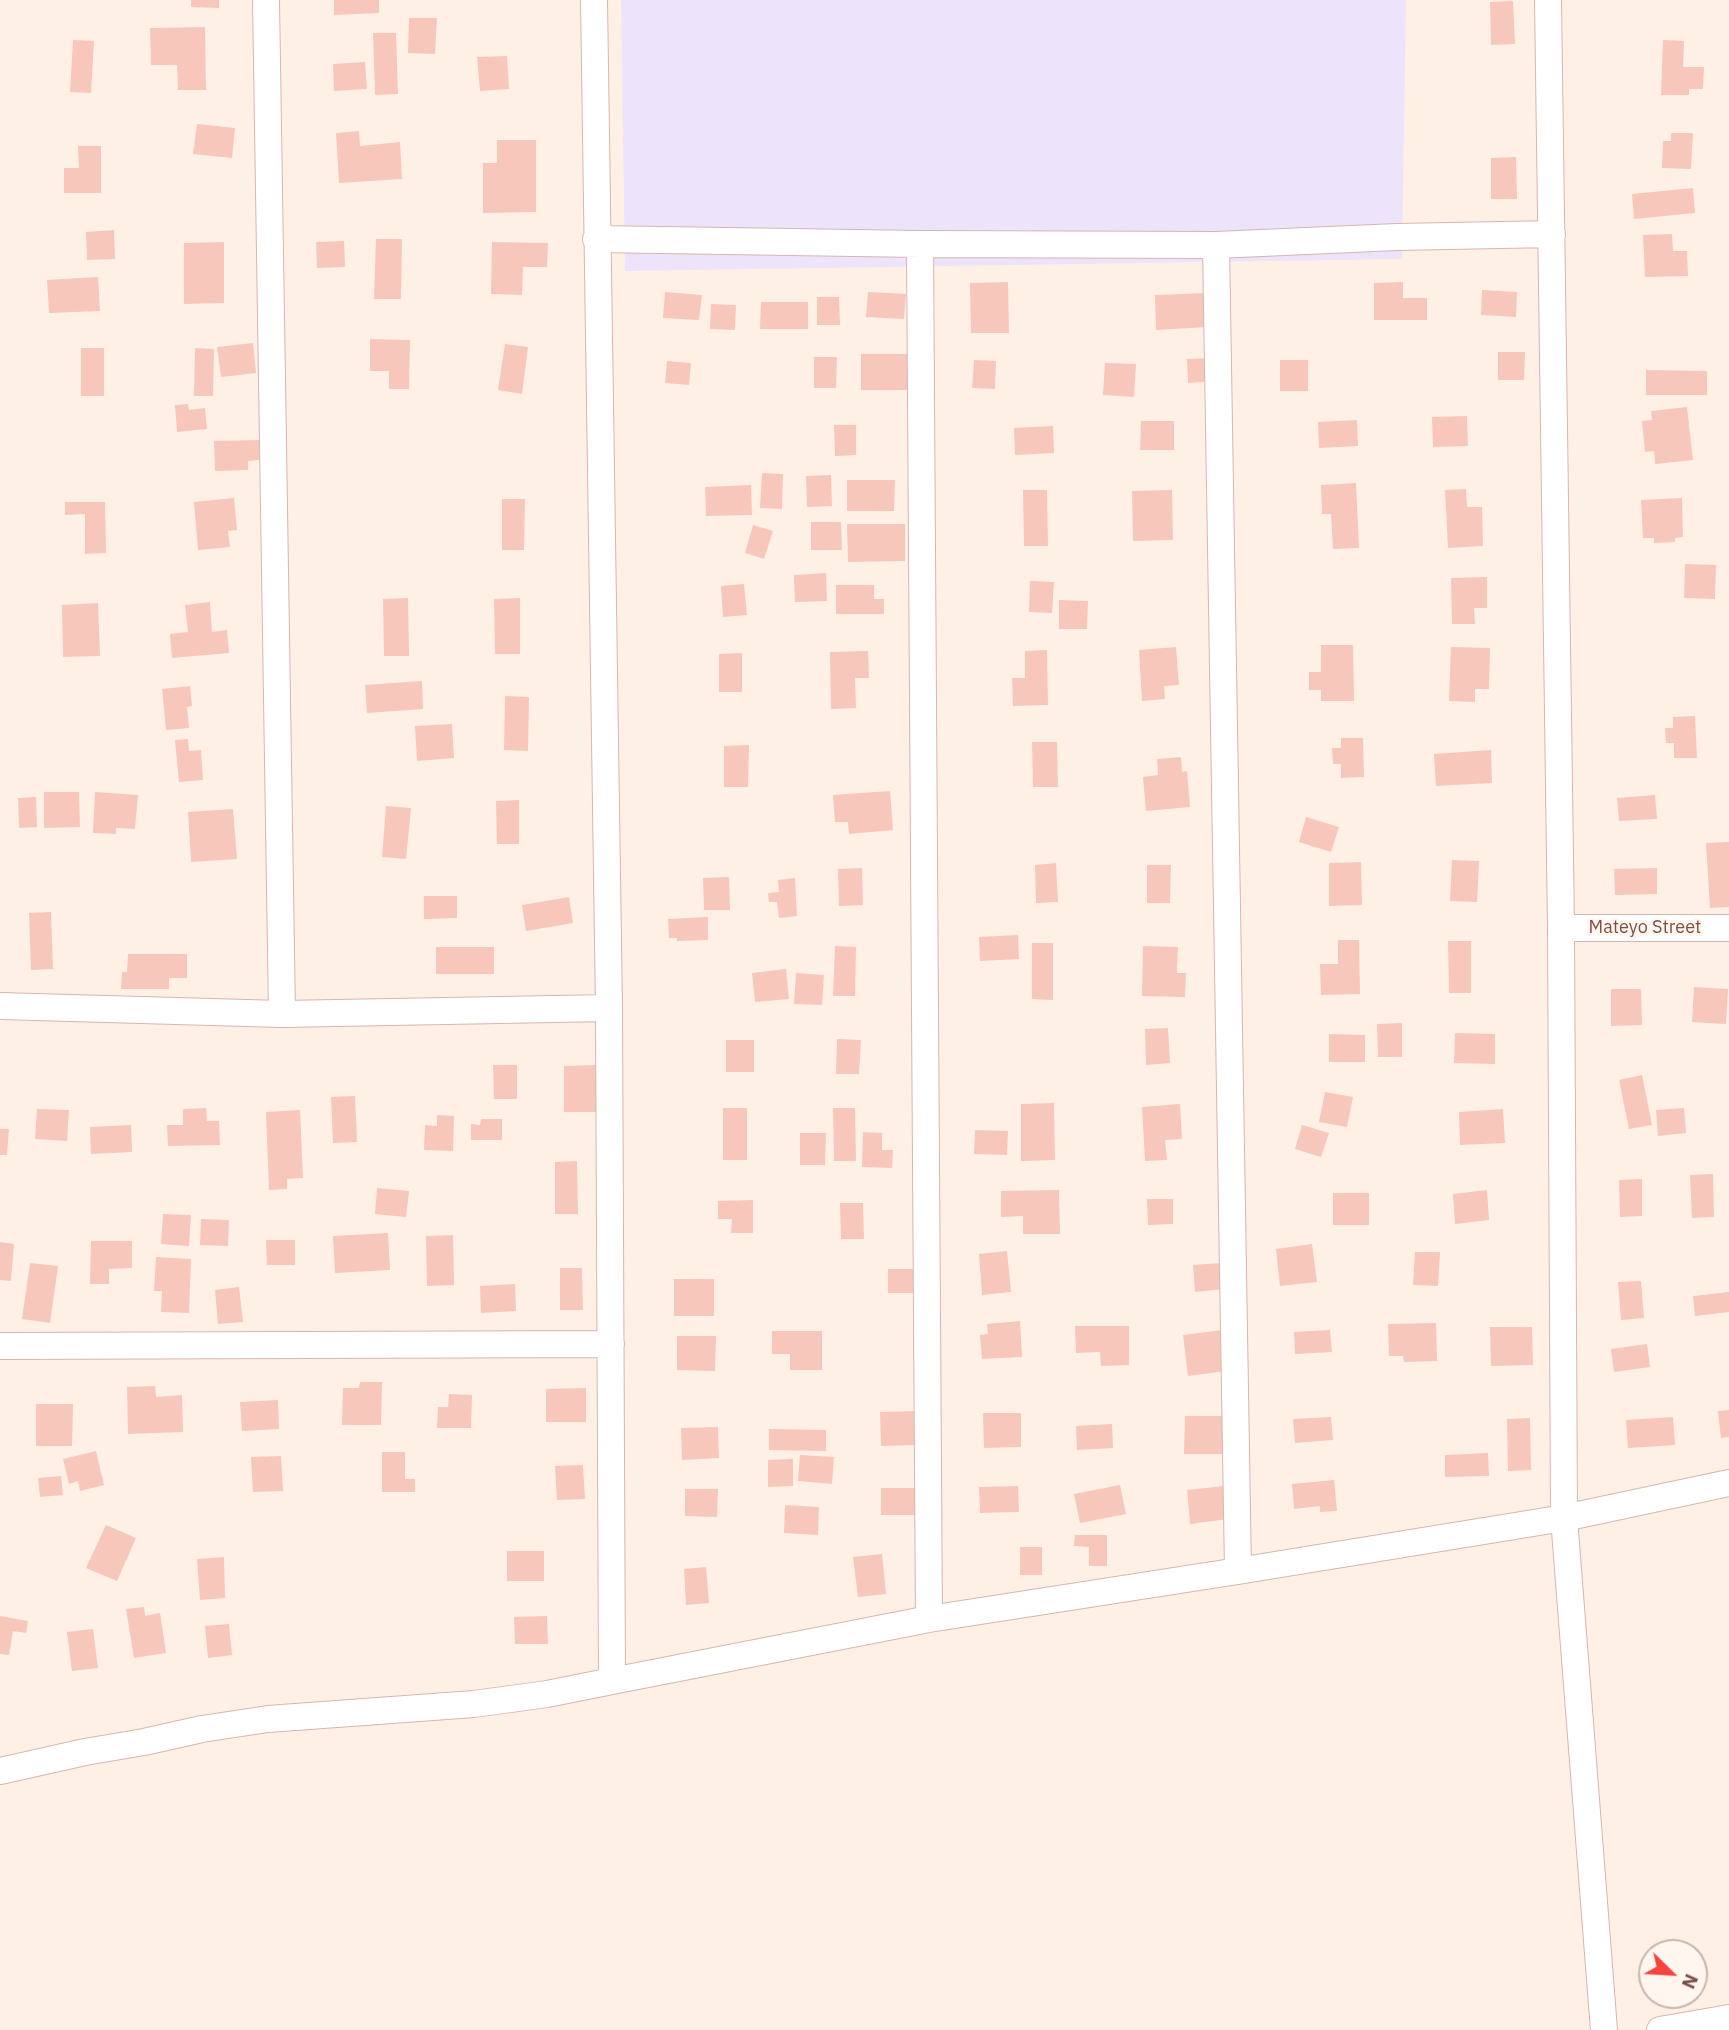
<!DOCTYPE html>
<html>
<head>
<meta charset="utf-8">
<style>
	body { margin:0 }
	#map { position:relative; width:1729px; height:2030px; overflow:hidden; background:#fff0e6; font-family:"IBM Plex Sans",sans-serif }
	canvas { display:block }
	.north { position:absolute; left:1638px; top:1939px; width:70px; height:70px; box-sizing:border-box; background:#fff6ef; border:2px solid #cbb4ac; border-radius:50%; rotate:114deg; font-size:19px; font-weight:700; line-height:28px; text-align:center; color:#7c5047 }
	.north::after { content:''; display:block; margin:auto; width:24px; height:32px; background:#f5433f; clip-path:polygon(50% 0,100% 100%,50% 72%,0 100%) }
</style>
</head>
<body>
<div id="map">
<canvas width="1729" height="2030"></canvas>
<div class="north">N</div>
</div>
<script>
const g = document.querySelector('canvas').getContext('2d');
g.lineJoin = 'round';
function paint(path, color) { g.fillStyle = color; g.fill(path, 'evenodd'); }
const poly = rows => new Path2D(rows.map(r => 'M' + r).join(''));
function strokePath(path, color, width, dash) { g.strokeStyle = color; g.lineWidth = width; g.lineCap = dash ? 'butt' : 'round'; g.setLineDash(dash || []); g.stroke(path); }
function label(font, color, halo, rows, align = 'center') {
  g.font = font + ' "IBM Plex Sans",sans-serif'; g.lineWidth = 6; g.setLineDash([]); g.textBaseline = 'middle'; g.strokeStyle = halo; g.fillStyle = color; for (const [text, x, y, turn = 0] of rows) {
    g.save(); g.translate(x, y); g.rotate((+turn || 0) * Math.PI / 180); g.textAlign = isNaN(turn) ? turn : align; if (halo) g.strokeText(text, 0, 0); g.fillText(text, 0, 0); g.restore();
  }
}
const education = poly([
	[621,0,1406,0,1402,259,625,271]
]);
const building = poly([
	[191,0,219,0,219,8,191,7],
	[334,0,379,0,379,13,334,15],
	[1513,1,1515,44,1491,45,1490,2],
	[409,18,437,18,435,54,408,53],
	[205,27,206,90,178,90,177,65,151,65,150,28],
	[373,33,396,33,398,94,375,95],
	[73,40,94,41,91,93,70,92],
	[1663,40,1684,41,1683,67,1704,67,1703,89,1689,89,1689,95,1661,95],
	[507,56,509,89,480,91,477,57],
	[365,62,367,89,334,91,333,64],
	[197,124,235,128,232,158,193,154],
	[359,131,360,146,400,142,402,179,339,183,336,133],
	[1671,133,1693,133,1691,169,1662,168,1663,141,1671,141],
	[497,140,536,140,536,212,483,213,483,163,497,163],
	[78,146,101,146,101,193,64,193,64,168,79,168],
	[1516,157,1517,199,1491,199,1491,158],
	[1693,188,1695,213,1634,219,1632,194],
	[114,230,115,259,87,260,86,232],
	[1672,234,1673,251,1687,251,1688,276,1645,277,1643,235],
	[376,239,402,239,401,299,374,299],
	[344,241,345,267,317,268,316,242],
	[224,242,224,303,184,304,184,243],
	[492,242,548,243,547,267,523,267,522,295,491,294],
	[98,277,100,311,49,313,47,280],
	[1008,282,1009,333,971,333,970,283],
	[1403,282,1403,298,1427,298,1427,320,1374,320,1374,283],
	[1482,290,1517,292,1516,317,1481,315],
	[665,292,702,295,699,320,663,318],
	[868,292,906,294,904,319,866,317],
	[1207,293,1208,327,1156,330,1155,295],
	[817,297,839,297,840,325,817,325],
	[761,302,808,302,808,329,760,329],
	[711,304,736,305,735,330,710,329],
	[370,339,410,340,409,389,389,389,389,371,370,371],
	[253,343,256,373,221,377,217,347],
	[505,344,528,347,522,394,498,390],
	[81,348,104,348,104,396,81,396],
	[195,348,214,349,213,396,194,396],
	[1498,352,1525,352,1524,380,1498,380],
	[861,354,910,354,910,390,861,390],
	[814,357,837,357,836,388,814,388],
	[1212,358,1213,381,1188,383,1187,359],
	[974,360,996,361,995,389,972,388],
	[1280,360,1308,360,1308,391,1280,391],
	[667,361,691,363,689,385,665,383],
	[1105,363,1136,364,1134,397,1103,395],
	[1646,370,1707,371,1707,395,1646,395],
	[188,404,189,410,205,408,207,429,177,432,175,405],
	[1687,407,1693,460,1655,464,1654,451,1645,452,1642,421,1652,420,1651,411],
	[1467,416,1468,446,1433,447,1432,417],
	[1357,420,1358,446,1319,448,1318,422],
	[1141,421,1174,421,1174,450,1140,450],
	[834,425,856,425,856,455,835,456],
	[1053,426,1054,453,1015,455,1014,428],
	[259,440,259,460,248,461,248,470,215,471,214,441],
	[762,473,783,474,782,509,760,508],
	[831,475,832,506,807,507,806,476],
	[847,480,895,480,894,511,847,511],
	[1356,483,1359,548,1333,549,1331,514,1322,514,1321,485],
	[751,485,752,515,706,516,705,487],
	[1466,489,1467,507,1482,507,1483,546,1448,548,1445,490],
	[1023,490,1047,490,1048,546,1024,546],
	[1172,490,1173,540,1133,541,1132,491],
	[234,498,237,530,228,531,230,547,198,550,194,502],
	[1682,498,1683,537,1675,538,1675,542,1654,543,1654,538,1643,538,1641,500],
	[502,499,525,499,524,550,502,550],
	[65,502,105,502,106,553,85,554,85,514,65,515],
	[811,522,841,522,842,550,811,550],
	[847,524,905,524,905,561,848,562],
	[753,525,773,531,764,559,745,553],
	[1685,564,1716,565,1715,599,1684,598],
	[826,573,827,601,795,602,794,575],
	[1487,577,1487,608,1474,608,1475,624,1452,624,1451,578],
	[1030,581,1054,582,1052,613,1029,612],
	[744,584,747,615,723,617,721,586],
	[836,585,874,585,874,599,884,599,884,614,836,614],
	[408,598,409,656,384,656,383,599],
	[520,598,520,654,495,654,494,599],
	[1059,600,1088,601,1087,629,1059,629],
	[210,602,212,632,227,630,229,653,172,658,170,634,188,632,185,605],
	[98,603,100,656,63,657,62,605],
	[1321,645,1353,645,1354,701,1321,701,1321,690,1309,690,1309,672,1321,672],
	[1176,647,1179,685,1164,686,1165,699,1142,701,1139,650],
	[1451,647,1490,648,1489,689,1475,689,1475,702,1449,701],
	[1047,650,1048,705,1013,706,1012,678,1025,678,1025,651],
	[868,651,869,678,855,678,856,708,831,709,830,652],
	[742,653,742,692,719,692,719,654],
	[422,681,423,709,367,713,365,685],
	[190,686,192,706,187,707,189,728,166,730,162,689],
	[505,696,529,697,528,751,504,750],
	[1695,716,1697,758,1674,758,1674,743,1666,743,1665,728,1673,728,1673,717],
	[452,724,454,758,417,761,415,726],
	[1341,738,1363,738,1364,777,1341,778,1341,764,1333,764,1332,748,1341,748],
	[188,739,189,751,201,750,203,780,179,782,175,740],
	[1032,742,1057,742,1058,787,1033,787],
	[749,745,748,787,724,787,724,746],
	[1491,750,1492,783,1436,786,1434,754],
	[1181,757,1182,772,1187,771,1190,807,1146,811,1143,777,1158,775,1157,759],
	[890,791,893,830,849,834,848,822,835,822,833,795],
	[44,792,79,792,80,827,44,828],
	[95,792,138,795,135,829,116,828,116,834,93,833],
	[1655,795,1657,819,1619,821,1617,798],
	[36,797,37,827,19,828,18,798],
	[519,800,519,844,497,844,496,801],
	[386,806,411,808,406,859,382,857],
	[233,809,237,859,191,862,188,812],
	[1306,817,1339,827,1331,852,1299,842],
	[1729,842,1729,907,1710,908,1706,843],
	[1452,860,1479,861,1477,902,1450,901],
	[1361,862,1362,905,1329,906,1329,863],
	[1056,863,1058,902,1036,903,1035,865],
	[1147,865,1171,865,1170,903,1147,903],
	[862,868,863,905,839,906,838,869],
	[1657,868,1657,894,1615,895,1614,869],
	[729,877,730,910,704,910,703,878],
	[795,878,797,916,779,918,777,902,769,902,768,893,779,892,778,880],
	[424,896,457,896,457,918,424,919],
	[569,897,573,923,526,931,522,905],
	[51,912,53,969,31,970,29,913],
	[708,917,708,940,677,941,677,938,669,938,668,919],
	[1018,935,1019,959,980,961,979,937],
	[1338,940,1359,940,1360,994,1321,995,1320,964,1338,964],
	[1448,941,1471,941,1471,993,1449,993],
	[1032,943,1053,943,1053,1000,1032,999],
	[835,946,856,947,855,996,833,996],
	[1143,946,1178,947,1177,973,1186,973,1185,997,1142,996],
	[436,947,494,947,494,974,436,974],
	[128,954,187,954,187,978,169,978,169,989,121,989,122,972,127,972],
	[786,969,789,999,755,1002,752,973],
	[796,973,824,975,822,1005,794,1004],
	[1694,987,1728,989,1726,1024,1692,1022],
	[1611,989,1641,989,1642,1025,1611,1026],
	[1402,1023,1402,1057,1378,1057,1377,1024],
	[1168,1028,1170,1063,1146,1065,1145,1029],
	[1455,1033,1495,1034,1495,1064,1454,1063],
	[1329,1034,1365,1035,1365,1062,1329,1062],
	[837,1039,861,1040,859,1074,836,1074],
	[726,1040,754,1040,754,1072,726,1072],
	[493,1065,517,1065,517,1099,494,1099],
	[597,1065,598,1112,564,1112,564,1066],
	[1642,1075,1652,1125,1629,1129,1619,1080],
	[1325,1092,1353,1097,1347,1127,1319,1122],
	[355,1096,357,1142,333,1143,331,1097],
	[1054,1103,1055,1160,1021,1161,1021,1104],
	[1180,1104,1182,1139,1165,1140,1167,1160,1145,1161,1142,1107],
	[206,1108,207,1121,219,1121,220,1145,168,1146,167,1125,183,1125,183,1109],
	[723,1108,747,1108,747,1160,723,1160],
	[833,1108,855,1108,856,1161,834,1161],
	[1684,1108,1686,1133,1658,1136,1656,1110],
	[37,1109,69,1110,67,1141,35,1139],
	[1503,1109,1505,1143,1460,1145,1459,1112],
	[300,1110,303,1178,287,1179,287,1189,269,1190,266,1112],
	[437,1115,454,1116,453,1151,424,1150,425,1125,437,1126],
	[481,1119,502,1119,502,1140,471,1140,471,1124,480,1125],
	[131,1125,132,1152,91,1154,90,1127],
	[1302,1125,1329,1133,1321,1157,1295,1149],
	[0,1129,9,1129,7,1155,0,1155],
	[975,1130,1008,1131,1007,1155,974,1154],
	[863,1132,882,1133,882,1150,893,1150,892,1168,862,1167],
	[800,1133,826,1133,825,1165,800,1165],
	[577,1161,578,1214,555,1214,555,1162],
	[1713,1174,1714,1217,1692,1218,1690,1175],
	[1642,1179,1642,1216,1620,1217,1619,1180],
	[377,1188,409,1191,406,1217,375,1214],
	[1059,1190,1060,1234,1023,1234,1023,1216,1001,1217,1001,1191],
	[1487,1190,1489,1220,1455,1224,1453,1194],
	[1333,1193,1369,1193,1369,1225,1333,1225],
	[1147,1199,1173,1199,1173,1224,1148,1225],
	[753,1200,753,1233,731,1233,732,1219,718,1219,718,1201],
	[840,1203,863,1203,864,1239,841,1239],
	[163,1214,191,1215,189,1246,161,1244],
	[201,1219,229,1220,228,1246,200,1245],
	[388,1233,390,1270,335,1273,333,1236],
	[453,1235,454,1285,427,1286,426,1236],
	[266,1240,295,1240,295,1265,267,1265],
	[91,1241,132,1241,132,1268,109,1269,109,1284,90,1284],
	[0,1242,14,1244,11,1281,0,1280],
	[1312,1244,1317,1282,1280,1286,1276,1249],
	[1007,1251,1011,1292,982,1295,979,1254],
	[1415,1252,1440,1252,1438,1286,1413,1285],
	[156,1257,191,1259,189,1313,161,1312,162,1291,154,1291],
	[30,1263,58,1266,50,1323,22,1319],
	[1221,1263,1223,1289,1195,1292,1193,1265],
	[560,1268,582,1268,583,1310,560,1310],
	[888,1269,916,1269,916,1293,888,1293],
	[674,1279,714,1279,714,1316,674,1316],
	[1641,1281,1644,1318,1621,1320,1618,1282],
	[515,1284,516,1311,481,1313,480,1286],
	[239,1287,243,1322,218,1324,215,1290],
	[1729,1292,1729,1312,1695,1316,1693,1296],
	[1020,1321,1022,1357,982,1359,980,1335,988,1334,987,1324],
	[1436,1323,1437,1361,1404,1362,1403,1356,1389,1356,1388,1324],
	[1075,1326,1129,1326,1129,1365,1101,1366,1100,1352,1076,1353],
	[1490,1327,1532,1327,1533,1365,1491,1366],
	[1222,1330,1226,1371,1188,1376,1183,1335],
	[1330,1330,1332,1352,1295,1354,1294,1332],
	[772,1331,822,1331,822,1370,790,1370,790,1354,772,1354],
	[677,1336,716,1336,715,1371,677,1370],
	[1647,1344,1650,1367,1614,1372,1611,1349],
	[360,1382,382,1382,381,1425,342,1425,343,1388,359,1388],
	[155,1386,156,1397,182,1395,183,1432,128,1434,127,1387],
	[586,1388,586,1422,546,1422,546,1389],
	[449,1394,472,1395,471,1428,437,1428,438,1407,448,1407],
	[278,1400,279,1429,242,1431,240,1402],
	[36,1404,73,1404,72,1446,36,1446],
	[1729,1410,1729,1437,1721,1438,1718,1411],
	[917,1411,917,1445,881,1446,880,1412],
	[983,1413,1021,1413,1021,1447,984,1448],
	[1185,1416,1224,1416,1223,1454,1184,1454],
	[1331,1417,1333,1440,1295,1443,1293,1419],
	[1673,1417,1675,1445,1628,1448,1626,1420],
	[1530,1418,1531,1470,1508,1471,1507,1419],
	[1112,1424,1113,1448,1077,1450,1076,1426],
	[718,1427,719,1458,682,1460,681,1428],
	[769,1429,826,1430,826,1451,769,1450],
	[96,1451,104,1485,80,1491,78,1481,69,1484,63,1459],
	[382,1452,405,1452,405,1479,415,1479,415,1492,382,1492],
	[1488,1453,1489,1476,1445,1477,1445,1455],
	[800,1455,834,1457,832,1484,798,1481],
	[281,1456,283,1491,253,1492,251,1457],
	[793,1459,793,1486,768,1487,768,1460],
	[583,1465,585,1499,557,1500,555,1466],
	[61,1476,63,1495,40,1497,38,1478],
	[1334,1480,1337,1511,1320,1512,1320,1506,1294,1509,1292,1484],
	[1120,1485,1126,1514,1080,1523,1074,1494],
	[1018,1486,1019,1512,980,1513,979,1487],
	[1224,1486,1228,1519,1190,1524,1187,1490],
	[881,1488,917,1488,917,1515,881,1515],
	[685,1489,718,1489,717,1517,685,1516],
	[785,1505,819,1507,818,1535,784,1533],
	[106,1525,136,1538,117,1581,86,1568],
	[1075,1535,1107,1535,1107,1566,1089,1566,1089,1547,1074,1546],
	[1020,1547,1042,1547,1042,1575,1020,1575],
	[507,1551,544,1551,544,1581,507,1581],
	[882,1554,886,1594,858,1597,853,1557],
	[224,1557,225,1598,200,1600,197,1559],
	[706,1567,709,1603,686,1605,684,1569],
	[144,1607,145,1616,160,1613,166,1653,134,1658,126,1609],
	[0,1616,28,1621,26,1633,13,1631,9,1655,0,1654],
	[547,1616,548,1644,515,1644,514,1617],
	[229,1624,232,1655,208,1658,205,1626],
	[93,1629,98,1668,72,1671,67,1632]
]);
const minor = poly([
	[266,0,282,1014],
	[594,0,609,1008,612,1681,929,1619,1238,1571,1564,1518,1729,1483],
	[1548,0,1561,928,1564,1518,1604,2030],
	[596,239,920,244,1216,245,1397,237,1552,234],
	[920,244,929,1619],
	[1216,245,1238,1571],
	[1561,928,1729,928],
	[0,1006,282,1014,609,1008],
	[0,1346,611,1344],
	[0,1771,85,1752,144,1742,202,1729,268,1719,474,1704,547,1694,612,1681],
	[1660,2030,1729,2018]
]);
const streetNames = [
	["Mateyo Street",1645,928]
];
paint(education, '#ede3fb');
paint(building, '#f7c7bb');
strokePath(minor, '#d5b7ad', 28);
strokePath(minor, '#fff', 26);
label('18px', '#7c5047', '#fff6ef', streetNames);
</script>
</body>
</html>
